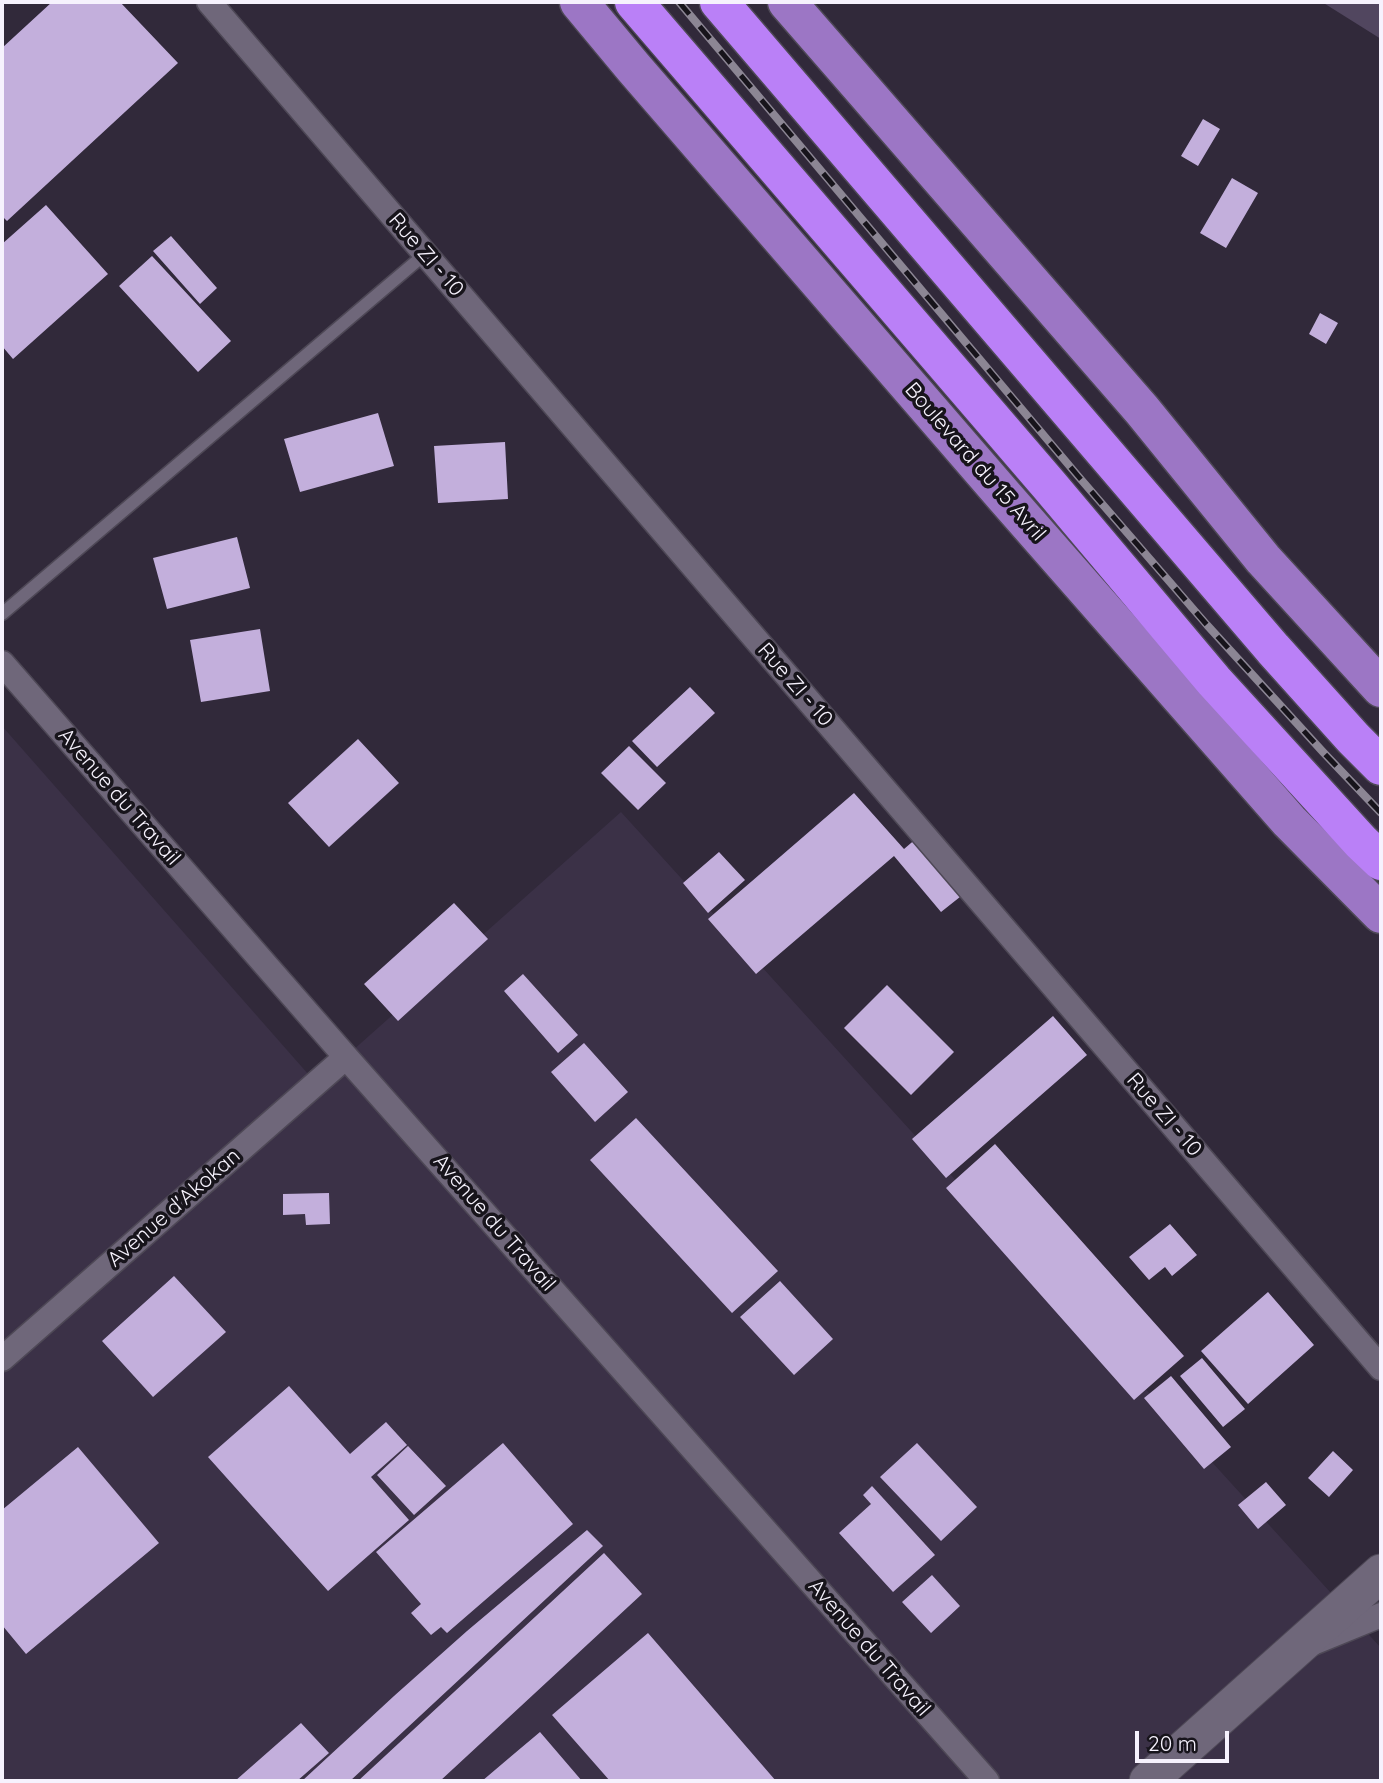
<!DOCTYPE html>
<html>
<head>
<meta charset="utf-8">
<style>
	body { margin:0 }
	#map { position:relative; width:1383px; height:1783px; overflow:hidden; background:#31293a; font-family:Quicksand,sans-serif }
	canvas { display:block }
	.frame { position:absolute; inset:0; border:4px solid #f6f2fd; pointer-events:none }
	.scale { position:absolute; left:1135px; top:1731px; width:94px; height:32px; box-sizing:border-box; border:4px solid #f6f2fd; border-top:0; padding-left:9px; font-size:21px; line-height:24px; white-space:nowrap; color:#f6f2fd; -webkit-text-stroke:5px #17141b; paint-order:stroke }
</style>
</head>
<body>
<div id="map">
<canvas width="1383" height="1783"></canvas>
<div class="frame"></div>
<div class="scale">20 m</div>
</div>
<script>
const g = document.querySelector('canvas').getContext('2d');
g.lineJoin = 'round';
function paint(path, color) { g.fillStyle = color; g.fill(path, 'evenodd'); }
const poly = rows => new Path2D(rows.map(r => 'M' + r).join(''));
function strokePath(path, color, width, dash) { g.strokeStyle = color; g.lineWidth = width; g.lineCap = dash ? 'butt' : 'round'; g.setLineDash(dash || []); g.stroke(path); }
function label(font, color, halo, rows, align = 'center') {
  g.font = font + ' Quicksand,sans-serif'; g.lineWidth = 7; g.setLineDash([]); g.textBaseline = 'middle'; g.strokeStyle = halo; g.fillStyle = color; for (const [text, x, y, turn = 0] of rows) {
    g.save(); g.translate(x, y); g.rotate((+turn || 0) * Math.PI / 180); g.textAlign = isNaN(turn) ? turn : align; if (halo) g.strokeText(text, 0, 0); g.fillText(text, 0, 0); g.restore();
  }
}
const built = poly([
	[2,726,316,1083,621,812,1381,1648,1381,1781,2,1781]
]);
const green = poly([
	[1322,2,1381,2,1381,39]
]);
const building = poly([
	[52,2,120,2,178,63,7,221,2,216,2,48],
	[1203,119,1220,129,1198,166,1181,156],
	[1232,178,1258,193,1226,248,1200,233],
	[46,205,108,274,13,359,2,346,2,244],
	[171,236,217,288,200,304,153,251],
	[152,256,231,341,198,372,119,286],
	[1320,313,1338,323,1326,344,1309,334],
	[378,413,394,466,300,492,284,439],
	[505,442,508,499,438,503,434,446],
	[237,537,250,588,167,609,153,558],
	[260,629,270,691,201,702,190,640],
	[690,687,715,713,657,767,632,741],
	[358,739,399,783,329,847,288,803],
	[629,746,666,783,638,810,601,773],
	[854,793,904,849,918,837,965,893,941,912,894,856,756,974,708,919],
	[719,852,745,880,708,913,683,883],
	[454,903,488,939,398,1021,364,984],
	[523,974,578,1035,558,1053,504,991],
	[887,985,954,1052,911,1095,844,1028],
	[1053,1016,1087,1055,946,1178,912,1139],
	[584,1043,628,1092,595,1122,551,1072],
	[636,1118,778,1271,732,1313,590,1160],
	[995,1144,1184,1356,1134,1400,946,1188],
	[329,1193,330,1224,306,1225,305,1214,283,1215,283,1194],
	[1170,1224,1197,1255,1172,1276,1165,1267,1149,1280,1129,1257],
	[174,1276,226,1332,153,1397,102,1341],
	[780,1281,833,1339,794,1375,740,1317],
	[1268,1292,1314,1345,1248,1404,1201,1351],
	[1202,1358,1245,1409,1223,1427,1180,1376],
	[1171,1376,1231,1447,1204,1469,1144,1398],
	[289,1386,350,1454,386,1422,407,1445,371,1477,409,1520,328,1591,208,1457],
	[503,1443,573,1524,447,1633,441,1627,431,1635,411,1613,421,1604,376,1552],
	[917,1443,977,1507,941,1541,880,1477],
	[408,1446,446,1486,414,1515,377,1475],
	[78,1447,159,1543,26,1654,2,1625,2,1510],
	[1333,1451,1353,1470,1329,1497,1308,1478],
	[1266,1482,1286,1505,1258,1529,1238,1505],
	[872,1486,935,1555,893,1592,839,1533,871,1504,863,1495],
	[587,1530,603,1546,350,1781,302,1781,394,1696,467,1631],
	[604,1553,642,1594,440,1781,358,1781],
	[932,1575,960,1606,931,1633,902,1602],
	[648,1633,776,1781,610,1781,552,1715],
	[301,1723,329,1753,297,1781,235,1781],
	[540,1732,582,1781,482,1781,515,1753]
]);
const lane = poly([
	[2,614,425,254]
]);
const street = poly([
	[209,2,1381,1368],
	[2,663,346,1057,987,1781],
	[2,1359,346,1057],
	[1313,1643,1381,1615]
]);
const secondary = poly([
	[1148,1781,1381,1573]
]);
const primary = poly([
	[579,2,633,67,1004,496,1289,821,1381,914],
	[787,2,1142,410,1263,559,1381,688]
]);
const highway = poly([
	[634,2,1049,485,1214,681,1361,842,1381,861],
	[719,2,1273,649,1353,738,1381,766]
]);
const rail = poly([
	[679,2,1078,476,1207,625,1323,752,1381,813]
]);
const streetNames = [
	["Rue ZI - 10",426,255,49],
	["Boulevard du 15 Avril",975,462,49],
	["Rue ZI - 10",795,685,49],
	["Avenue du Travail",119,797,49],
	["Rue ZI - 10",1164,1115,49],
	["Avenue d'Akokan",174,1208,-41],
	["Avenue du Travail",494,1223,49],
	["Avenue du Travail",869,1648,49]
];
paint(built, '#3b3147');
paint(green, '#51465f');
paint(building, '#c3afdc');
strokePath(lane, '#4e4856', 15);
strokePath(street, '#4e4856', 27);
strokePath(secondary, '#4e4856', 39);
strokePath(primary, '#4e4856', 41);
strokePath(highway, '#4e4856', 41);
strokePath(lane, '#6f677a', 12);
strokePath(street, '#6f677a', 24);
strokePath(secondary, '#6f677a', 37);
strokePath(primary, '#9c76c5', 38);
strokePath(highway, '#ba80f7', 38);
strokePath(rail, '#8c8694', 8);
strokePath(rail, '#17141b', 5, [16]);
label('21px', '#f6f2fd', '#17141b', streetNames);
</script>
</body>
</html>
